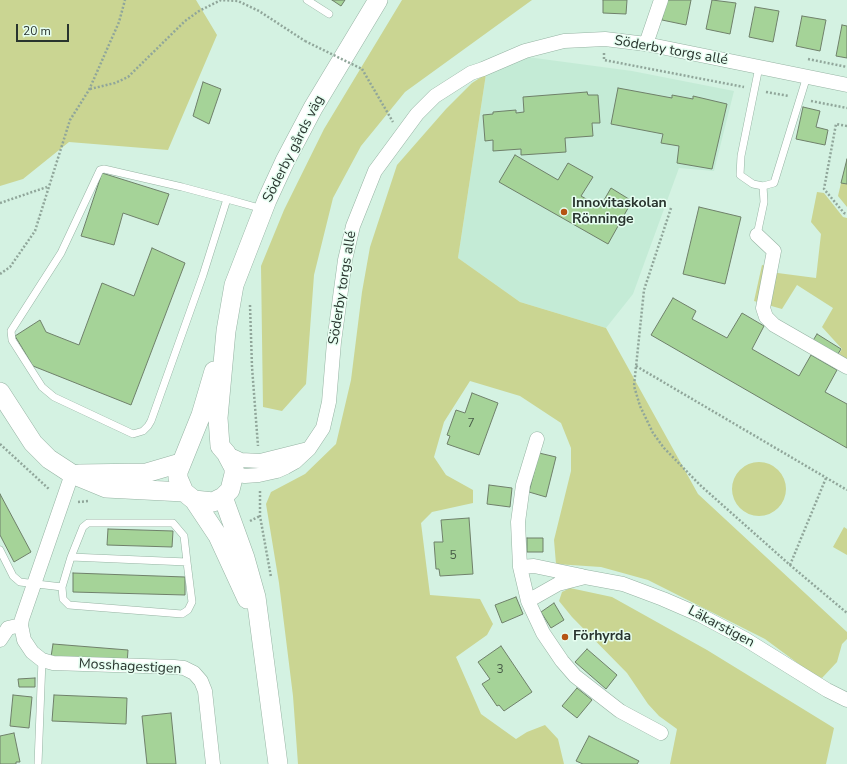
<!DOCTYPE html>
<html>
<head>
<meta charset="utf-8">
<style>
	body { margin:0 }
	#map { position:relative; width:847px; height:764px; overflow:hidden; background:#d4f2e2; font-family:"Nunito Sans",sans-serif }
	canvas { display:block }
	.scale { position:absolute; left:16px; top:24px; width:53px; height:18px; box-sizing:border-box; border:2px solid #29342e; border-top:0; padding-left:5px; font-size:12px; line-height:14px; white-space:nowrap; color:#29342e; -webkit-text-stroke:3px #e6fef1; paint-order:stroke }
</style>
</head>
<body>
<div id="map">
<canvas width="847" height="764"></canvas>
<div class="scale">20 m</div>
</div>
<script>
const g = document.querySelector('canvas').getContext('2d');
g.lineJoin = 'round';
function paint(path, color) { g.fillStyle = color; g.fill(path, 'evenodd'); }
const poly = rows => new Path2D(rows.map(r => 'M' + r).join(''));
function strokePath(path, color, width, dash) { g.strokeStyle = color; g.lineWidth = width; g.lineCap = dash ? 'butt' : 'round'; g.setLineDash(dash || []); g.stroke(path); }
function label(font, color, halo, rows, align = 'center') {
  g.font = font + ' "Nunito Sans",sans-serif'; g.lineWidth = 3; g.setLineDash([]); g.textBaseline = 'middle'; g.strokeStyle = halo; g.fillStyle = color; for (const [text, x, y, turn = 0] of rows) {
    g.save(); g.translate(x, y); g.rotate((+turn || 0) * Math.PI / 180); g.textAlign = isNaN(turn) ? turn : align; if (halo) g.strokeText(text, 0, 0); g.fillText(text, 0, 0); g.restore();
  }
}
const built = poly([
	[527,57,632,71,734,91,714,171,679,168,633,294,606,328,520,302,458,258,486,74]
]);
const green = poly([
	[0,0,196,0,217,35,168,150,69,142,23,179,0,186],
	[402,0,532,0,405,92,361,146,333,198,314,275,306,384,282,411,263,407,261,266,284,210,324,129],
	[486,74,458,258,520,302,606,328,698,494,847,632,847,639,842,644,837,662,822,678,811,673,765,639,648,580,601,567,556,564,554,540,571,471,571,448,561,423,520,396,470,381,444,422,434,457,446,475,473,490,473,503,432,512,421,523,430,595,480,599,493,624,487,635,456,657,481,714,516,739,527,732,545,725,558,739,564,764,298,764,293,696,279,583,266,504,271,492,305,474,336,444,351,380,362,292,370,247,397,165,446,109,472,83],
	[841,183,847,184,847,207,838,196],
	[817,192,824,193,843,217,847,218,847,367,835,360,842,349,822,327,833,308,797,285,782,309,754,301,762,265,770,267,770,272,816,278,821,234,811,222],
	'732 489a27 27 0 1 1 54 0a27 27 0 1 1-54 0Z',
	[844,527,847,529,847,555,833,547],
	[570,588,612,597,707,650,834,728,826,764,670,764,677,729,659,716,648,704,627,673,572,617,559,601,562,592]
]);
const building = poly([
	[332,0,345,0,341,6,332,0],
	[603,0,627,0,626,14,603,13,603,0],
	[666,0,691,0,686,25,662,20,666,0],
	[712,0,736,3,730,34,706,29,712,0],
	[755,7,779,11,773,42,749,37,755,7],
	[802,16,826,20,820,51,796,46,802,16],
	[842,25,847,26,847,58,836,56,842,25],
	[203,82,221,89,209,124,193,116,203,82],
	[618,88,672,98,672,95,693,99,693,96,727,104,712,169,677,163,679,146,661,143,663,134,611,124,618,88],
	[587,92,588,95,598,95,600,123,592,123,593,136,565,138,566,152,521,155,521,149,493,151,493,140,485,141,483,115,493,114,493,112,516,110,516,113,524,112,523,97,587,92],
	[803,107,820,111,816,127,828,130,825,145,796,139,803,107],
	[515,155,558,180,568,163,593,177,581,196,600,207,611,188,632,201,608,244,499,182,515,155],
	[847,159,847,184,841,183,847,159],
	[102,173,169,194,158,225,123,213,114,245,81,236,102,173],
	[699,207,741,217,725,284,683,274,699,207],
	[152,248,185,263,131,405,33,366,15,336,40,320,46,332,79,345,102,283,134,296,152,248],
	[673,298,696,311,692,319,727,338,742,313,764,326,752,349,799,376,811,355,837,370,825,392,847,404,847,448,651,335,673,298],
	[817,334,841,349,833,362,809,347,817,334],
	[472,393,498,403,479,455,447,444,450,436,447,435,456,410,465,413,472,393],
	[539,453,556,457,546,497,529,492,539,453],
	[489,485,512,488,510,507,487,504,489,485],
	[0,494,31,552,14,562,0,535,0,494],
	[469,518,473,574,440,576,439,569,436,569,434,542,443,542,441,520,469,518],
	[108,529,173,531,172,547,107,545,108,529],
	[527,538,543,538,543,552,527,552,527,538],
	[73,573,185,577,185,595,73,592,73,573],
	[516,597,523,614,502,623,495,605,516,597],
	[554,603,564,620,551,628,541,612,554,603],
	[53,644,128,650,127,664,51,657,53,644],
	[501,646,532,692,504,711,499,705,497,706,482,684,490,679,478,662,501,646],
	[587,649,617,675,606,689,575,662,587,649],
	[35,678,35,687,19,687,18,679,35,678],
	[577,688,592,700,577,718,562,706,577,688],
	[13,695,32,697,29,728,10,726,13,695],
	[54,695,127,698,126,724,52,721,54,695],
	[171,713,176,764,147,764,142,716,171,713],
	[14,733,20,762,16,762,16,764,0,764,0,736,14,733],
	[589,736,639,761,637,764,583,764,576,761,589,736]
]);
const path = poly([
	[604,53,604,60,744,87],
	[808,59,847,67],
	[362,69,393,122],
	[90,89,115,83,128,77,185,21,199,11,221,0,238,1,259,11,305,41],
	[766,92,789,96],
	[811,101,847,108],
	[847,126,836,124,824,189,844,213,847,214],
	[0,203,47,187],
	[671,208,644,290,634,386,640,406,653,433,664,448,700,485,790,565,847,613],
	[0,274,10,267,35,231,70,120,89,90,119,22,125,0],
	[250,305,252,367,258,446],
	[636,366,847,490],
	[0,444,50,490],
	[260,491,260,516,271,577],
	[78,502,89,501],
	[250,521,260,516],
	[790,565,826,478]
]);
const lane = poly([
	[307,0,329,14],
	[759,67,741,156,740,175,753,184,763,186,774,183,807,76],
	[227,199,203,275,151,421,148,426,143,431,133,434,54,397,42,387,12,340,11,331,61,253,100,170,104,169,182,187,227,199,263,209],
	[757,235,764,202,763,186],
	[0,550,13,576,20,582,62,587],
	[71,557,83,527,88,523,173,523,184,536,187,562,192,602,188,610,182,614,69,605,63,599,62,587,71,557,187,562],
	[38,764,42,660]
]);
const street = poly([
	[646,44,661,0],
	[757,235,774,251,763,308,766,317,774,325,847,367],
	[226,453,241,460,260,461,308,449],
	[72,474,22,619,21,625,24,640,32,652,42,660,53,663,174,667,184,668,194,673,201,681,205,691,213,764],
	[234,474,245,476,259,475,277,471,286,467,295,462,309,449,323,428,329,402,334,342,345,260,353,226,375,171,417,114,435,96,471,73,483,69,525,51,564,41,605,39,646,44,847,85],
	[520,567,534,566,582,576],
	[528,601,520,567,518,522,523,485,537,439],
	[0,640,8,628,21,625],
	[661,733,620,711,575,676,562,661,543,633,528,601,558,584,585,577,623,584,663,599,700,615,745,639,827,690,847,700]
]);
const secondary = poly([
	[214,371,201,415,178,472,178,478,184,492,194,500,213,502,223,497,230,490,234,474,234,468,226,453,220,446],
	[0,392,33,443,49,459,72,474,106,488,184,492],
	[220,446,218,418,226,331,234,285,267,200,285,161,313,108,378,0],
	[79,474,146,473,180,463],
	[223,497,245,558,256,597,278,764],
	[194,500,218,536,247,599]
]);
const pathBridge = poly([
	[305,41,362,69]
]);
const markers = [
	[564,212,4,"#b55413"],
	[565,637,4,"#b55413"]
];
const numberNames = [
	["7",471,424],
	["5",453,556],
	["3",500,670]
];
const streetNames = [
	["Söderby torgs allé",671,51,10],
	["Söderby gårds väg",294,149,-63],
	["Söderby torgs allé",343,288,-81],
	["Läkarstigen",721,627,28],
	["Mosshagestigen",130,667,3]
];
const poiNames = [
	["Innovitaskolan",572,204],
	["Rönninge",572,220],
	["Förhyrda",573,637]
];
paint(built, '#c4ebd6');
paint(green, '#cad592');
paint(building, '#a5d398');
strokePath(building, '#6f806a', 1);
strokePath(lane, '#96b3a3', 8);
strokePath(street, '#96b3a3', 15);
strokePath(secondary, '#96b3a3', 20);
strokePath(path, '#90a69a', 2.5, [2, 2]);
strokePath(lane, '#fff', 7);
strokePath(street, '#fff', 14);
strokePath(secondary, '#fff', 19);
strokePath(pathBridge, '#90a69a', 2.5, [2, 2]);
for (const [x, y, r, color] of markers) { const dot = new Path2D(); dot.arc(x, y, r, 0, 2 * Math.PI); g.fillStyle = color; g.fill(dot); strokePath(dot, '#e6fef1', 1.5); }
label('12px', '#485c48', null, numberNames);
label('14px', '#29342e', '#e6fef1', streetNames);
label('bold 14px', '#29342e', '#e6fef1', poiNames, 'left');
</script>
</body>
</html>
